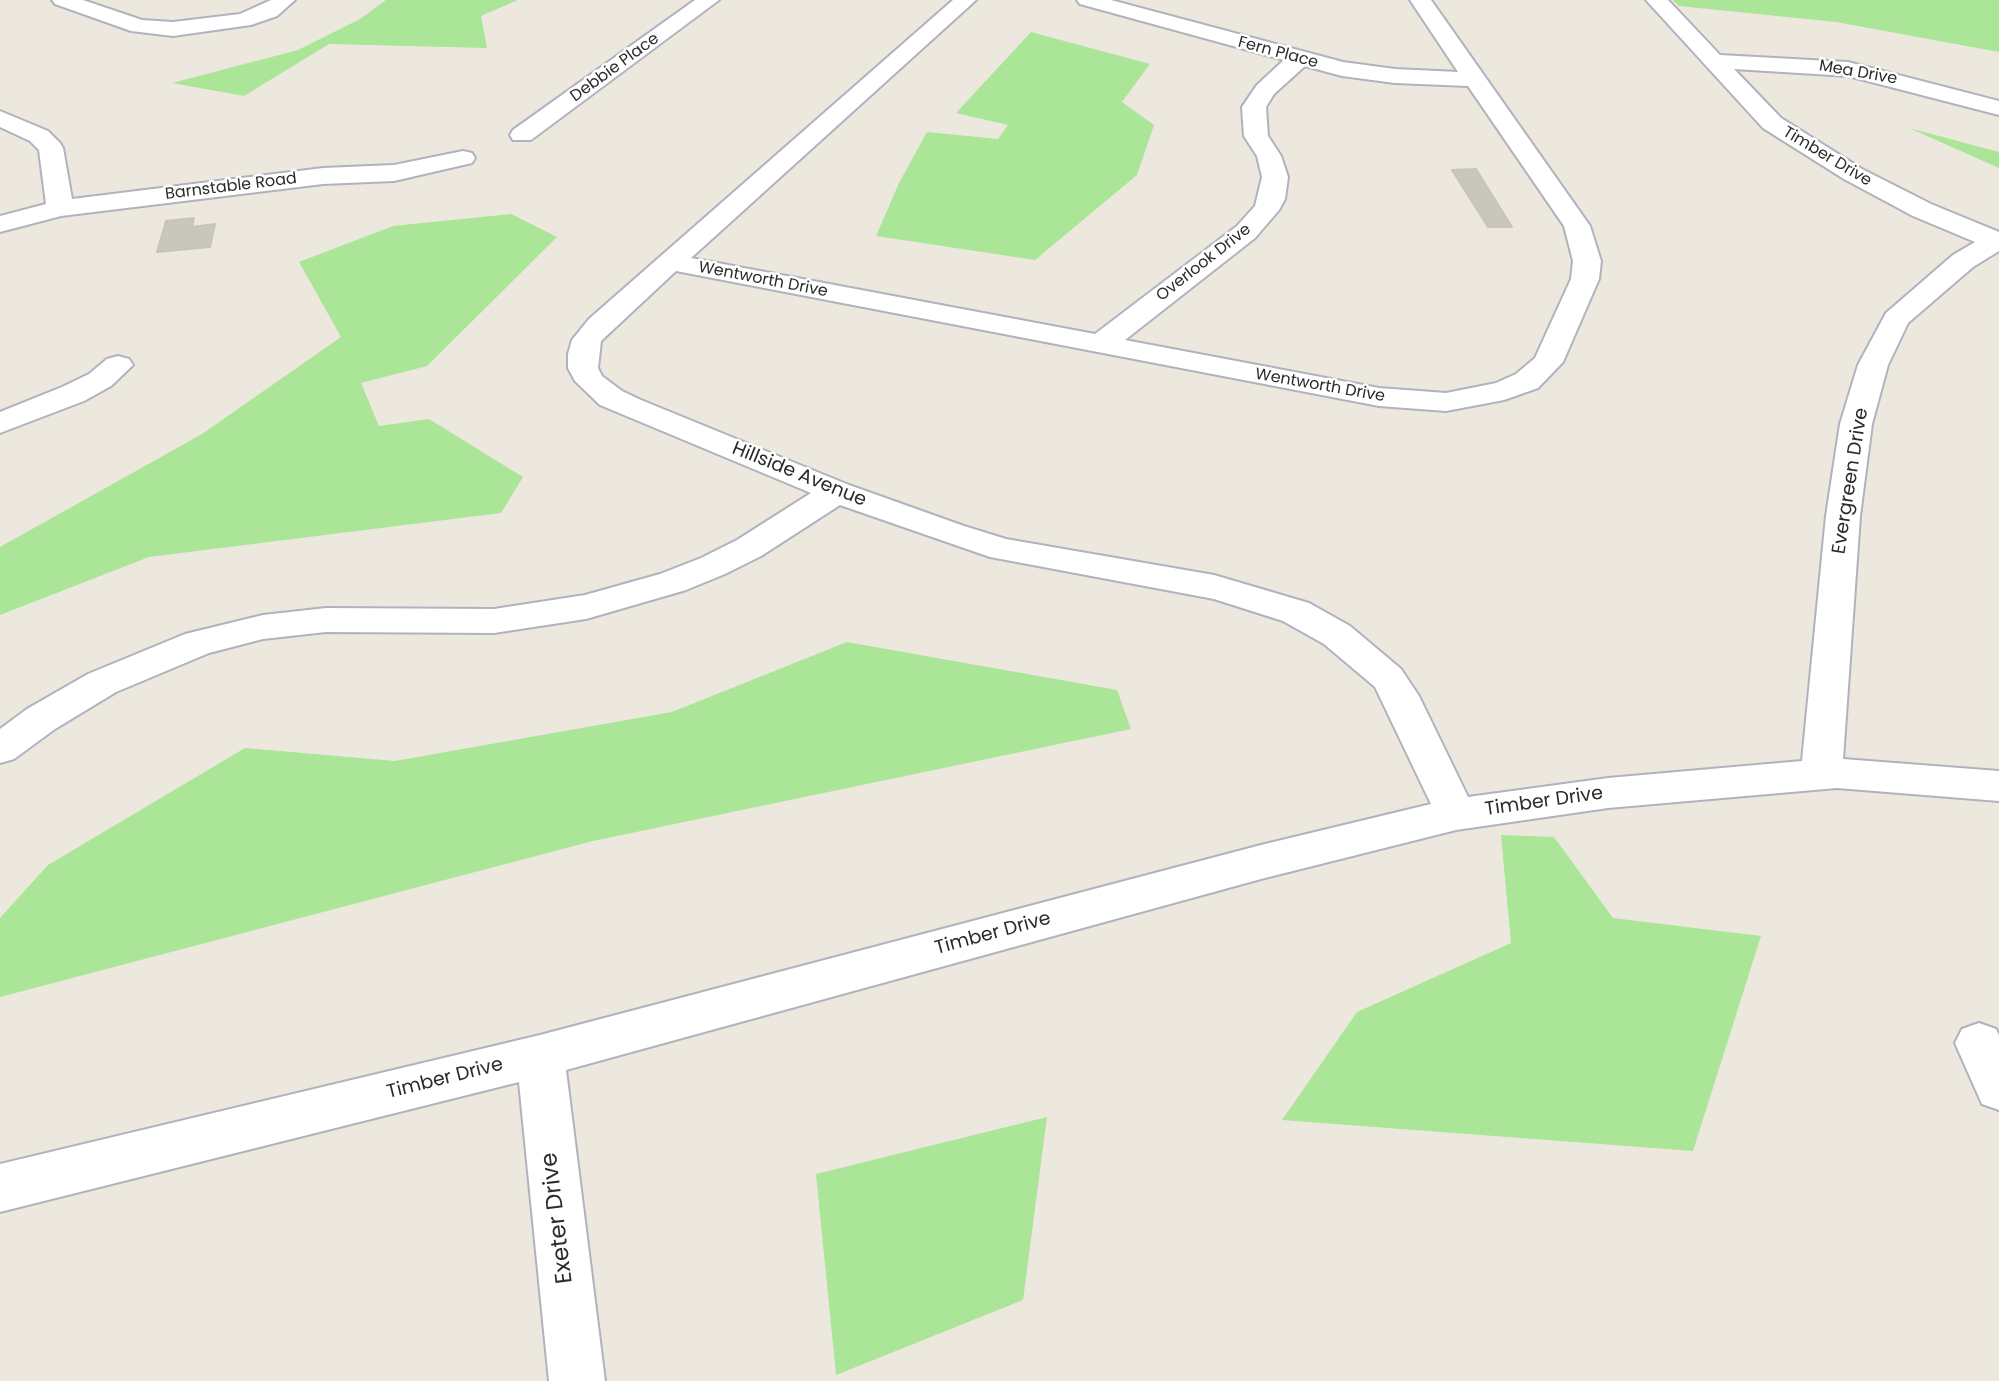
<!DOCTYPE html>
<html>
<head>
<meta charset="utf-8">
<style>
	body { margin:0 }
	canvas { display:block; background:#ede8dd }
</style>
</head>
<body>
<canvas width="1999" height="1381"></canvas>
<script>
const g = document.querySelector('canvas').getContext('2d');
g.lineJoin = 'round';
function paint(path, color) { g.fillStyle = color; g.fill(path, 'evenodd'); }
const poly = rows => new Path2D(rows.map(r => 'M' + r).join(''));
function strokePath(path, color, width, dash) { g.strokeStyle = color; g.lineWidth = width; g.lineCap = dash ? 'butt' : 'round'; g.setLineDash(dash || []); g.stroke(path); }
function label(font, color, halo, rows, align = 'center') {
  g.font = font + ' Poppins,sans-serif'; g.lineWidth = 5; g.setLineDash([]); g.textBaseline = 'middle'; g.strokeStyle = halo; g.fillStyle = color; for (const [text, x, y, turn = 0] of rows) {
    g.save(); g.translate(x, y); g.rotate((+turn || 0) * Math.PI / 180); g.textAlign = isNaN(turn) ? turn : align; if (halo) g.strokeText(text, 0, 0); g.fillText(text, 0, 0); g.restore();
  }
}
const green = poly([
	[386,0,518,0,481,16,487,48,329,44,244,96,172,83,298,50,360,19],
	[1673,0,1999,0,1999,52,1836,22,1679,6],
	[1031,32,1150,64,1122,102,1154,125,1137,175,1035,260,876,236,899,183,927,132,998,139,1008,125,956,113],
	[1909,128,1999,152,1999,168],
	[511,214,557,237,427,366,361,383,379,426,429,419,523,477,501,513,149,557,0,615,0,547,202,434,341,337,299,262,393,226],
	[847,642,1117,690,1131,729,593,841,0,997,0,918,48,865,245,748,395,761,672,712],
	[1501,835,1554,837,1613,918,1761,936,1693,1151,1282,1120,1357,1012,1511,943],
	[1047,1117,1023,1300,836,1375,816,1174]
]);
const building = poly([
	[1476,169,1512,227,1488,227,1452,170,1476,169],
	[194,218,192,227,215,224,210,247,157,252,166,221,194,218]
]);
const minor = poly([
	[52,0,83,0,142,20,173,22,240,14,271,0,295,0,277,16,251,25,173,36,131,31,55,4,52,0],
	[695,0,719,0,531,140,513,140,510,135,513,130,695,0],
	[953,0,976,0,691,258,1095,334,1237,226,1255,206,1262,177,1257,156,1244,136,1242,107,1257,85,1284,60,1080,4,1077,0,1111,0,1343,62,1395,69,1458,72,1410,0,1431,0,1590,226,1601,261,1599,279,1563,362,1538,388,1504,400,1446,411,1379,406,676,271,601,341,598,368,602,376,622,391,641,400,849,485,964,526,1006,539,1214,575,1309,603,1350,626,1401,669,1419,696,1468,797,1608,778,1802,761,1826,516,1840,424,1858,365,1886,313,1953,255,1975,242,1913,216,1844,179,1763,128,1646,0,1668,0,1720,55,1848,62,1999,101,1999,115,1848,76,1734,69,1781,118,1862,169,1931,204,1999,232,1999,251,1973,267,1908,323,1888,365,1872,424,1860,516,1843,759,1999,771,1999,801,1837,788,1608,808,1456,830,1261,879,566,1070,605,1381,549,1381,519,1082,0,1212,0,1164,540,1035,1261,845,1431,804,1375,687,1324,644,1283,621,1214,599,990,557,840,505,761,556,725,574,686,590,586,619,494,633,326,632,263,639,209,653,116,692,55,729,14,759,0,763,0,729,27,709,88,674,185,634,263,615,326,608,494,609,585,595,660,574,701,558,737,540,811,493,600,405,575,381,568,368,568,354,572,340,589,319,953,0],
	[1305,66,1342,76,1395,83,1468,86,1564,226,1573,261,1571,279,1535,358,1516,374,1496,383,1446,393,1379,388,1125,340,1255,238,1279,210,1285,199,1288,177,1281,156,1268,136,1266,107,1274,94,1305,66],
	[0,111,48,131,60,143,63,148,72,199,323,168,394,165,463,151,472,153,475,158,472,163,394,181,323,184,61,216,0,232,0,216,46,204,39,150,30,141,0,127,0,111],
	[118,356,129,359,133,365,111,386,84,401,0,433,0,412,62,387,89,374,107,359,118,356],
	[1979,1023,1996,1029,1999,1035,1999,1110,1982,1104,1955,1043,1962,1029,1979,1023]
]);
const farStreetnames = [
	["Fern Place",1278,53,15],
	["Debbie Place",615,68,-36],
	["Mea Drive",1858,73,10],
	["Timber Drive",1827,157,31],
	["Barnstable Road",231,187,-7],
	["Overlook Drive",1204,263,-38],
	["Wentworth Drive",763,280,11],
	["Wentworth Drive",1320,386,10]
];
const streetNames = [
	["Hillside Avenue",799,475,22],
	["Evergreen Drive",1851,481,-81],
	["Timber Drive",1544,802,-8],
	["Timber Drive",993,934,-15],
	["Timber Drive",445,1079,-14]
];
const nearStreetnames = [
	["Exeter Drive",558,1218,-97]
];
paint(green, '#aae598');
paint(building, '#c9c6bb');
strokePath(building, '#c9c4b6', 2);
strokePath(minor, '#b1b2bf', 4);
paint(minor, '#fff');
label('16px', '#2b2b2b', '#fff', farStreetnames);
label('19px', '#2b2b2b', '#fff', streetNames);
label('23px', '#2b2b2b', '#fff', nearStreetnames);
</script>
</body>
</html>
